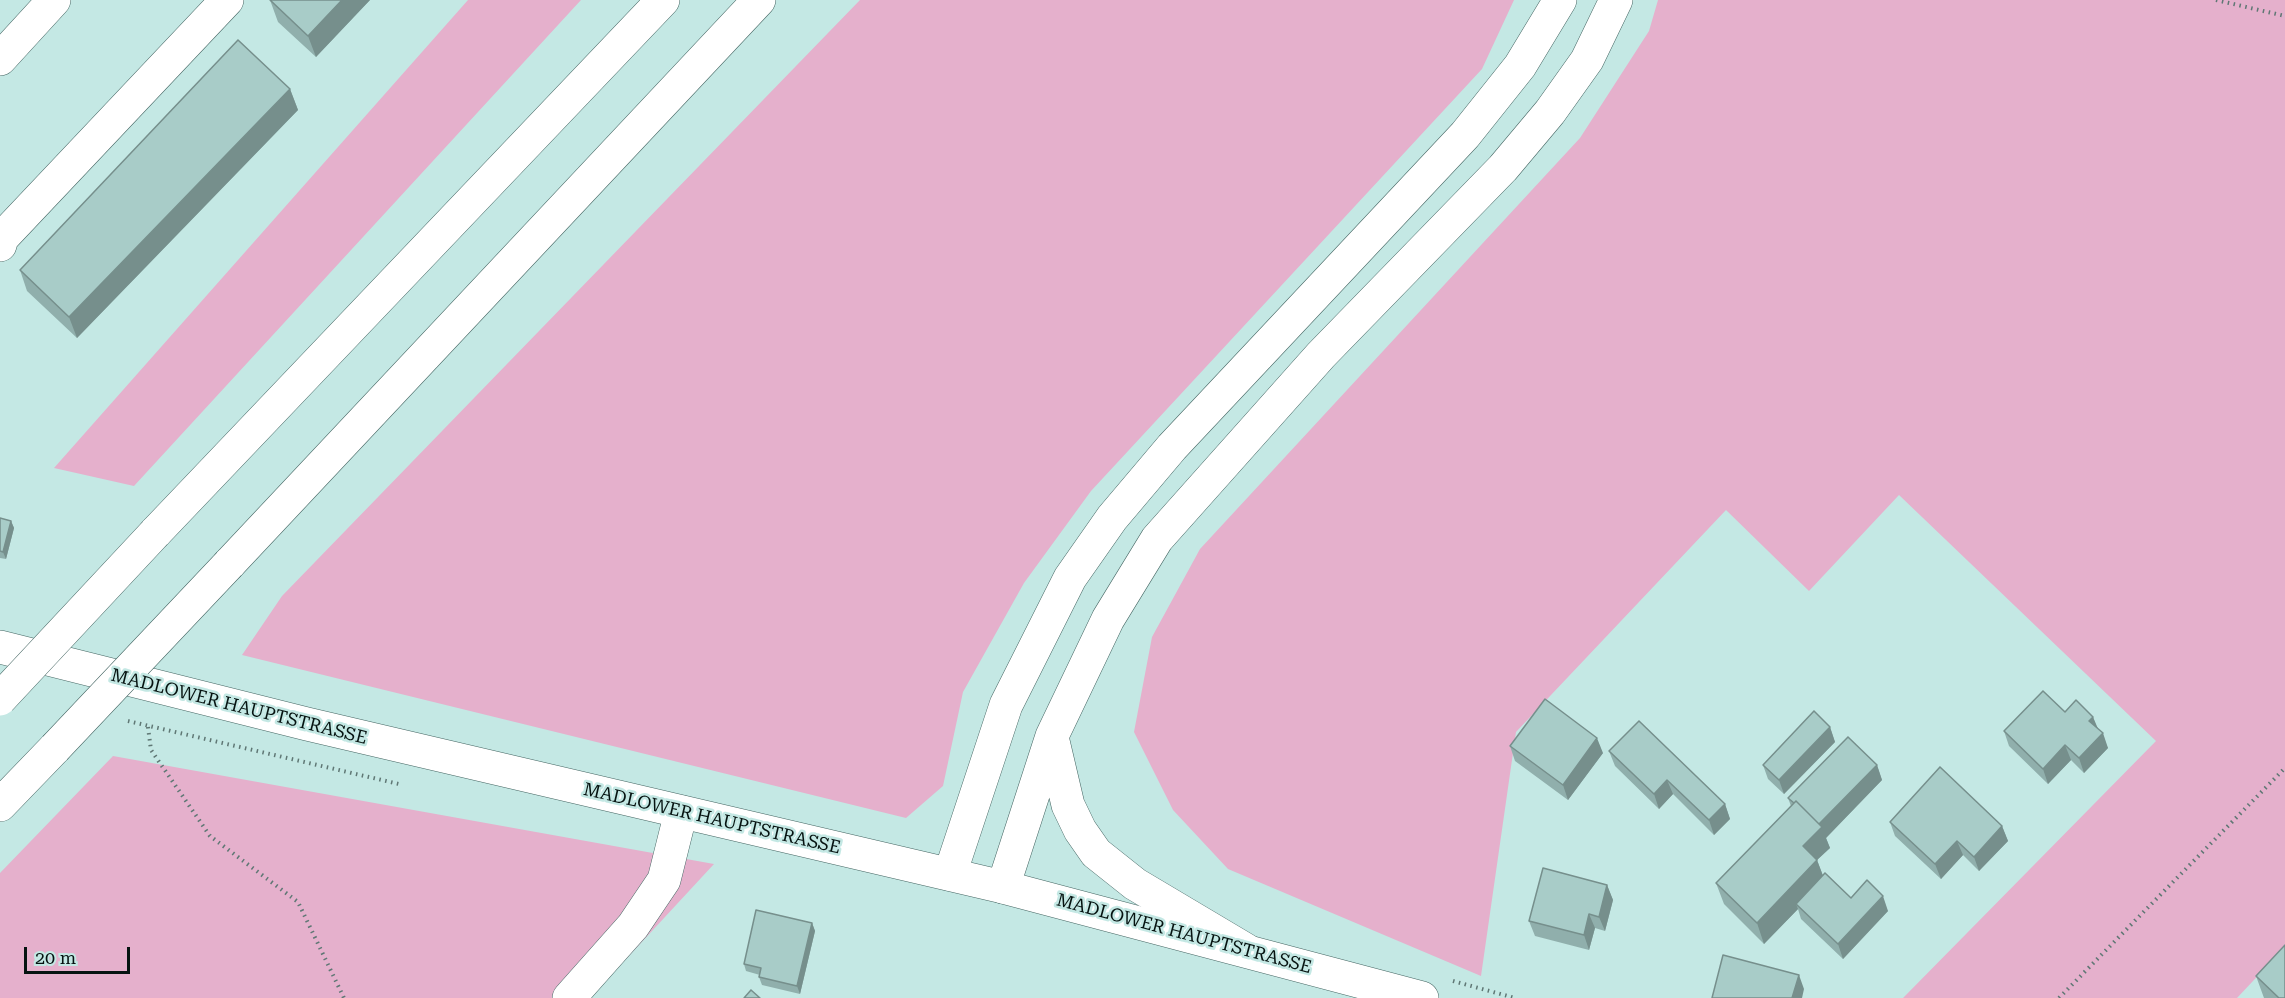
<!DOCTYPE html>
<html>
<head>
<meta charset="utf-8">
<style>
	body { margin:0 }
	#map { position:relative; width:2285px; height:998px; overflow:hidden; background:#c4e8e4; font-family:"Roboto Serif",serif }
	canvas { display:block }
	.scale { position:absolute; left:24px; top:947px; width:106px; height:27px; box-sizing:border-box; border:3px solid #061311; border-top:0; padding-left:8px; font-size:18px; line-height:21px; white-space:nowrap; color:#061311; -webkit-text-stroke:4px #c4e8e4; paint-order:stroke }
</style>
</head>
<body>
<div id="map">
<canvas width="2285" height="998"></canvas>
<div class="scale">20 m</div>
</div>
<script>
const g = document.querySelector('canvas').getContext('2d');
g.lineJoin = 'round';
function paint(path, color) { g.fillStyle = color; g.fill(path, 'evenodd'); }
const poly = rows => new Path2D(rows.map(r => 'M' + r).join(''));
function strokePath(path, color, width, dash) { g.strokeStyle = color; g.lineWidth = width; g.lineCap = dash ? 'butt' : 'round'; g.setLineDash(dash || []); g.stroke(path); }
function label(font, color, halo, rows, align = 'center') {
  g.font = font + ' "Roboto Serif",serif'; g.lineWidth = 5; g.setLineDash([]); g.textBaseline = 'middle'; g.strokeStyle = halo; g.fillStyle = color; for (const [text, x, y, turn = 0] of rows) {
    g.save(); g.translate(x, y); g.rotate((+turn || 0) * Math.PI / 180); g.textAlign = isNaN(turn) ? turn : align; if (halo) g.strokeText(text, 0, 0); g.fillText(text, 0, 0); g.restore();
  }
}
const green = poly([
	[468,0,581,0,134,486,54,468],
	[860,0,1514,0,1482,69,1091,491,1024,583,963,692,943,786,906,818,242,655,282,596],
	[1658,0,2285,0,2285,947,2237,998,1903,998,2156,741,1899,495,1809,591,1726,510,1516,732,1481,976,1228,869,1173,810,1134,732,1152,637,1200,549,1580,138,1649,31],
	[113,756,714,864,590,998,0,998,0,873]
]);
const path = poly([
	[2216,0,2285,16],
	[128,721,399,784],
	[148,727,151,750,210,836,298,902,344,998],
	[1453,981,1515,998],
	[2059,998,2285,768]
]);
const minor = poly([
	[0,59,54,0],
	[0,245,2,238,227,0],
	[569,998,633,926,664,880,681,812]
]);
const major = poly([
	[0,647,307,724,1003,887,1422,998]
]);
const highway = poly([
	[155,533,663,0],
	[229,564,759,0],
	[1052,737,1068,805,1080,830,1096,853,1135,884,1246,950],
	[0,805,55,748],
	[950,874,1006,705,1070,578,1112,518,1172,447,1465,135,1520,66,1560,0],
	[1003,887,1052,736,1108,619,1157,539,1321,355,1503,168,1550,112,1587,60,1616,0]
]);
const highwayBridge = poly([
	[0,699,155,533],
	[55,748,229,564]
]);
const wall = poly([
	[270,0,370,0,316,57,278,22],
	[290,89,298,110,77,338,27,291,20,270],
	[0,518,11,521,14,528,6,559,0,558],
	[2065,712,2093,717,2097,729,2108,748,2084,773,2071,760,2048,784,2009,746,2004,731],
	[1830,727,1835,742,1784,794,1768,779,1763,765],
	[1510,746,1603,753,1568,800,1515,761],
	[1609,751,1725,804,1730,819,1714,835,1673,794,1659,809,1615,766],
	[1877,765,1882,780,1826,838,1830,848,1817,860,1823,876,1851,898,1888,911,1843,959,1801,919,1798,909,1764,944,1724,904,1716,883,1791,806,1788,798],
	[1890,822,2002,826,2008,841,1979,871,1963,855,1941,879,1895,836],
	[1607,885,1613,900,1605,931,1595,928,1589,950,1535,936,1529,921],
	[812,923,815,931,800,994,762,985,759,977,760,975,746,971,744,964],
	[2256,976,2285,998,2264,998]
]);
const shadedWall = poly([
	[342,0,370,0,316,57,308,36],
	[290,89,298,110,77,338,69,317],
	[11,521,14,528,6,559,3,552],
	[2093,717,2099,731,2089,721],
	[1830,727,1835,742,1784,794,1779,780],
	[2103,733,2108,748,2084,773,2079,758],
	[1597,738,1603,753,1568,800,1563,785],
	[2065,745,2071,760,2048,784,2043,769],
	[1877,765,1882,780,1826,838,1830,848,1817,860,1825,881,1796,904,1798,909,1764,944,1757,923,1803,846,1817,826],
	[1667,780,1673,794,1659,809,1654,794],
	[1725,804,1730,819,1714,835,1709,820],
	[2002,826,2008,841,1979,871,1974,857],
	[1957,841,1963,855,1941,879,1935,864],
	[1607,885,1613,900,1605,931,1599,917],
	[1883,896,1888,911,1843,959,1838,944],
	[1589,914,1595,928,1589,950,1584,935],
	[812,923,815,931,800,994,797,986],
	[1799,975,1804,989,1802,998,1792,998]
]);
const building = poly([
	[270,0,342,0,308,36,270,0],
	[238,40,290,89,69,317,20,270,238,40],
	[0,518,11,521,3,552,0,551,0,518],
	[2043,691,2065,712,2076,700,2093,717,2089,721,2103,733,2079,758,2065,745,2043,769,2004,731,2043,691],
	[1545,699,1597,738,1563,785,1510,746,1545,699],
	[1814,711,1830,727,1779,780,1763,765,1814,711],
	[1639,721,1725,804,1709,820,1667,780,1654,794,1609,751,1639,721],
	[1848,737,1877,765,1819,824,1796,801,1794,803,1788,798,1848,737],
	[1940,767,2002,826,1974,857,1957,841,1935,864,1890,822,1940,767],
	[1796,801,1822,827,1803,846,1817,860,1757,923,1716,883,1796,801],
	[1543,868,1607,885,1599,917,1589,914,1584,935,1529,921,1543,868],
	[1825,873,1851,898,1867,880,1883,896,1838,944,1796,904,1825,873],
	[756,910,812,923,797,986,759,977,761,968,744,964,756,910],
	[2285,945,2285,998,2279,998,2256,976,2285,945],
	[1723,955,1799,975,1792,998,1712,998,1723,955],
	[751,990,760,998,744,998,751,990]
]);
const streetNames = [
	["MADLOWER HAUPTSTRASSE",239,707,14],
	["MADLOWER HAUPTSTRASSE",712,819,13],
	["MADLOWER HAUPTSTRASSE",1184,934,15]
];
paint(green, '#e5b0cc');
strokePath(minor, '#456663', 34);
strokePath(major, '#456663', 34);
strokePath(highway, '#456663', 34);
strokePath(path, '#5f7774', 4, [1.5, 4.5]);
strokePath(minor, '#fff', 33);
strokePath(major, '#fff', 33);
strokePath(highway, '#fff', 33);
strokePath(highwayBridge, '#456663', 34, []);
strokePath(highwayBridge, '#fff', 33);
paint(wall, '#90afac');
paint(shadedWall, '#768f8c');
paint(building, '#a8ccc8');
strokePath(building, '#768f8c', 1.5);
label('18px', '#061311', '#c4e8e4', streetNames);
</script>
</body>
</html>
